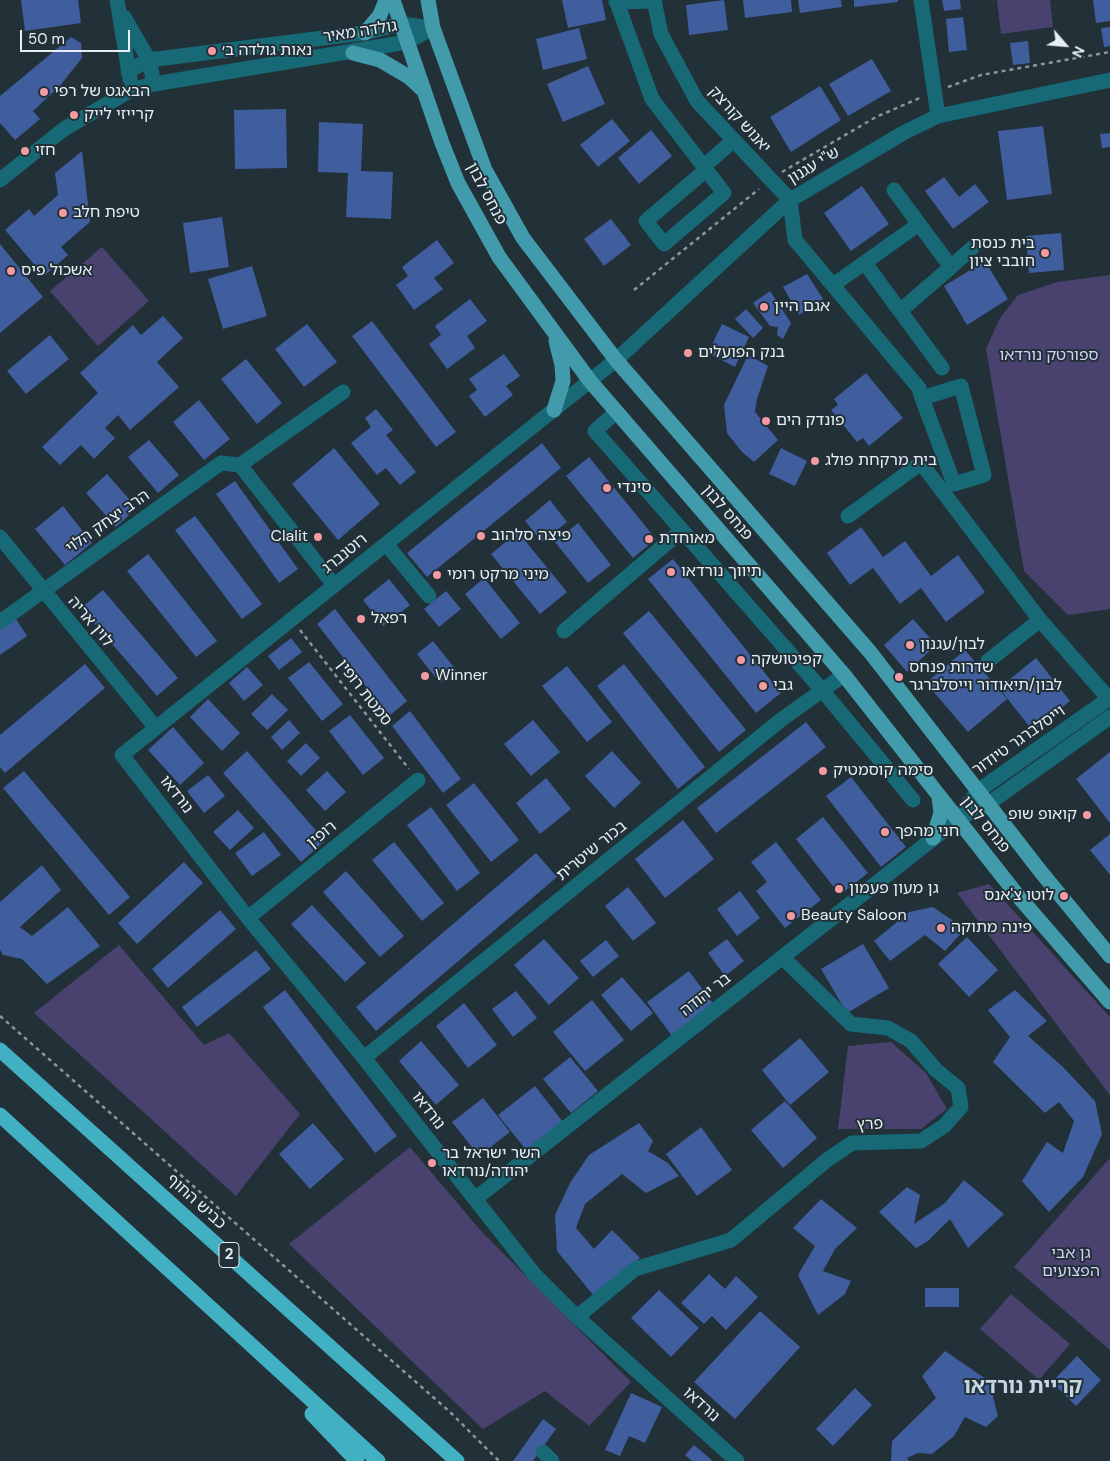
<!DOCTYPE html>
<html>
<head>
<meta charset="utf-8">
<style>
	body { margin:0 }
	#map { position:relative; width:1110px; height:1461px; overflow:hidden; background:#223038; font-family:"DM Sans",sans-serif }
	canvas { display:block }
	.north { position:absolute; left:1040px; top:20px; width:50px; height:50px; -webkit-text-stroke:4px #223038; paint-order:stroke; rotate:117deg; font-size:14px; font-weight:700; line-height:20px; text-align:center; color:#e7eff5 }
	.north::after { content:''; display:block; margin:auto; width:18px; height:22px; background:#e7eff5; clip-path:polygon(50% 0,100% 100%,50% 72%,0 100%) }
	.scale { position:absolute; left:20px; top:30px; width:110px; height:22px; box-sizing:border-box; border:2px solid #e7eff5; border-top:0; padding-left:6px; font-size:15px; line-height:18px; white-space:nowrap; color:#e7eff5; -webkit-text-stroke:4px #223038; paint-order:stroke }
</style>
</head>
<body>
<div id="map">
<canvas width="1110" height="1461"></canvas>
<div class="north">N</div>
<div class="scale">50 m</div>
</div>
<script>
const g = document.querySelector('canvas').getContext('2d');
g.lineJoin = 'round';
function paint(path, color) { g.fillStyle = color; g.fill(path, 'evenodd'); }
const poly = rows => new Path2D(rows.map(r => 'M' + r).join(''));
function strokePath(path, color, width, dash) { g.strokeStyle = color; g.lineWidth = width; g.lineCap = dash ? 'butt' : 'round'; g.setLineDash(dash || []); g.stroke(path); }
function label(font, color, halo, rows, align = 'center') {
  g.font = font + ' "DM Sans","Noto Sans Hebrew",sans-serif'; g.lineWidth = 4; g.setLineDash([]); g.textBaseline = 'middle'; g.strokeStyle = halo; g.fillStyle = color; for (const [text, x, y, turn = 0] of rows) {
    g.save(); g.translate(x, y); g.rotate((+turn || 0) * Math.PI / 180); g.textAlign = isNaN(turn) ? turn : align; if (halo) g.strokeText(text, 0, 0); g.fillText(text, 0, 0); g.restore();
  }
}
const green = poly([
	[997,0,1050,0,1053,27,1001,34],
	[102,247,149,301,98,346,50,291],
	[1110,275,1110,609,1068,615,1024,571,986,349,1000,318,1018,295,1057,282],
	[989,884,1110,1017,1110,1095,957,893],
	[119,945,204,1045,229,1033,300,1114,236,1196,34,1013],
	[891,1042,926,1073,947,1109,921,1129,838,1129,848,1046],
	[410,1147,481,1231,631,1382,589,1426,545,1391,483,1429,289,1244],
	[1110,1158,1110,1350,1014,1267],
	[1011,1294,1070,1344,1039,1380,980,1329]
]);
const building = poly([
	[21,0,78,0,81,23,25,31],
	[562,0,602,0,606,20,568,28],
	[724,0,728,30,689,35,686,5],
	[743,0,791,0,792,12,745,18],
	[798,0,841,0,842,7,800,13],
	[854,0,898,0,898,2,854,7],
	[942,0,960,0,961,9,944,11],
	[1093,0,1110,0,1110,21,1096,23],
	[963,17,967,50,949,52,946,19],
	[1110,27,1110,46,1104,47,1101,28],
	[579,28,587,59,543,70,536,39],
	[71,37,81,43,82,58,59,87,33,111,40,119,15,140,0,123,0,96],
	[1028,41,1030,63,1013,65,1010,43],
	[872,59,891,91,848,116,829,84],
	[588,66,605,104,563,122,547,84],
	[820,86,841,120,791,152,770,117],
	[286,109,287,168,235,169,234,110],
	[612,119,630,141,598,167,580,145],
	[319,122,363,124,361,171,393,172,391,219,346,217,348,173,318,172],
	[1043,126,1052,194,1007,200,998,131],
	[651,130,672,156,639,184,618,158],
	[1110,133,1110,147,1102,148,1100,134],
	[82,151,90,222,61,247,68,255,44,276,5,230,29,209,34,216,58,195,55,173],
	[944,177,959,197,975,184,989,202,953,229,925,191],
	[862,186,889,224,851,251,824,213],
	[222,217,229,267,190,273,183,223],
	[611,219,631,245,604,266,584,239],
	[1061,233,1064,270,1029,273,1026,236],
	[437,240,454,263,434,278,443,289,414,310,396,285,408,276,402,267],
	[0,244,43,297,0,333],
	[985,261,1008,299,967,325,944,286],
	[252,266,267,316,223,329,208,279],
	[807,274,823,299,799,315,783,287],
	[770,291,791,323,783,339,777,335,778,327,770,326,753,303],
	[470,299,487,321,467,336,475,348,447,369,429,344,441,335,435,326],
	[746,309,763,328,753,338,735,319],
	[163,316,183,338,157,362,179,387,130,430,118,415,105,428,115,438,94,459,81,445,60,465,42,447,98,393,80,373,133,325,141,335],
	[372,321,456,432,436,447,352,336],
	[307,324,337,362,304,387,275,349],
	[722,324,749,337,735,367,708,353],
	[50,335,69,359,26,394,7,371],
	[504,354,520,376,506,386,513,395,485,417,469,396,477,390,469,379],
	[748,355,768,366,757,399,755,412,778,440,754,462,742,452,727,433,724,405],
	[246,359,282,403,257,424,221,379],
	[866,373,903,418,869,446,863,438,857,442,831,410,838,405,834,399],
	[199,400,230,439,204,460,173,422],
	[376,409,393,430,386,435,416,472,400,485,386,468,377,475,351,443,371,427,365,418],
	[149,440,179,475,158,493,128,457],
	[542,443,561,468,427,577,407,553],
	[334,448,380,504,338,540,292,484],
	[781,448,807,461,795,486,769,474],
	[589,457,656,539,633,558,566,476],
	[107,474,137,508,116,527,86,493],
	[235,481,298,569,279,583,216,494],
	[550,500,567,522,542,542,525,521],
	[63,506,92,543,65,565,35,529],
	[195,516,262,604,242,619,175,530],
	[578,523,611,565,588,583,555,542],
	[861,527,883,557,905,541,931,576,958,555,985,592,946,622,921,588,900,604,873,568,850,585,827,553],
	[518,532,567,592,540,614,491,554],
	[148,554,217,641,196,657,127,571],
	[673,559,781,693,756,713,648,579],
	[484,578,520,623,501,639,465,594],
	[389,579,410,605,383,626,363,600],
	[103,590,178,678,157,696,81,608],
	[446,591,461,609,439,627,424,609],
	[335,609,407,701,389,716,317,624],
	[649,611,746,730,719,752,623,633],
	[14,616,27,636,0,655,0,626],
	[913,619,936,645,907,672,884,645],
	[291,638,302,652,279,670,268,656],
	[433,641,456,670,440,683,417,654],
	[965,650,1007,699,968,732,926,683],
	[1036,658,1070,701,1033,731,999,688],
	[309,662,343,704,322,721,288,678],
	[85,664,105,688,5,773,0,767,0,735],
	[624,664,705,767,678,789,597,686],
	[567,666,612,722,587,742,542,686],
	[247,667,263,685,244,701,229,683],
	[272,694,288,710,267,730,251,714],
	[208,699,240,733,222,751,190,717],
	[410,711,461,779,443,793,392,726],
	[350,715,384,758,363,775,329,731],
	[289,720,300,733,282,750,271,737],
	[533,720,560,752,531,776,504,744],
	[806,722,826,747,716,833,697,808],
	[173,727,204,763,180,785,148,750],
	[306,743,320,758,301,776,287,761],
	[247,751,325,841,301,862,223,773],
	[612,751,641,783,614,808,585,776],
	[1110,752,1110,823,1076,779],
	[24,771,130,897,109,915,3,788],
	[327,771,346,792,325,811,306,790],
	[208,775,225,796,204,813,187,791],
	[851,777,906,847,881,867,826,796],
	[546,778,571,809,540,834,516,803],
	[474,783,519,840,491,862,446,805],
	[431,807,480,873,457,891,407,825],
	[238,810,254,828,230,850,213,832],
	[823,817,868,873,840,895,796,839],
	[683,820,714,859,665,898,635,859],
	[264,832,281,855,252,876,235,853],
	[1110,834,1110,875,1090,850],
	[394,842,444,903,422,921,372,860],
	[776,842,821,900,785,928,756,891,767,882,751,862],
	[536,853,557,877,376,1031,356,1007],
	[184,862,203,883,137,944,118,923],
	[42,865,61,890,20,927,32,936,68,907,100,946,47,984,22,959,3,955,0,950,0,902],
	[346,871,404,936,380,957,323,892],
	[628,887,656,923,633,941,605,906],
	[740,891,760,918,737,936,717,909],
	[312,905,366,963,345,982,291,924],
	[933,907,965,929,945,951,925,935,890,961,874,941,909,912],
	[220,910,236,929,168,988,152,969],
	[967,937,998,970,969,997,938,964],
	[544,939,579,978,549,1005,514,965],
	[727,939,744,961,725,976,708,953],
	[606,940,619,956,593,977,580,961],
	[863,944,889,988,847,1013,821,969],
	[256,950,271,969,197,1027,182,1007],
	[689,971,714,1005,672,1036,647,1002],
	[622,977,653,1013,631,1031,601,995],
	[285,990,397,1136,375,1153,263,1007],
	[1015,990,1047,1021,1028,1036,1063,1067,1095,1101,1102,1134,1083,1177,1049,1212,1022,1181,1047,1142,1063,1153,1074,1121,1059,1102,1045,1113,993,1062,1010,1037,988,1010],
	[516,991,537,1018,513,1037,492,1009],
	[592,1000,624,1040,585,1071,553,1032],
	[464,1003,497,1045,468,1068,436,1026],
	[800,1038,829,1072,790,1105,762,1070],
	[421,1041,459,1085,436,1105,399,1061],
	[570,1057,598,1091,571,1113,543,1079],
	[535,1086,563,1122,527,1151,498,1115],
	[483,1098,510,1132,479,1156,452,1122],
	[785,1101,817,1138,783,1168,751,1130],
	[313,1123,344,1159,310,1189,279,1154],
	[639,1123,653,1141,648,1151,668,1163,679,1176,646,1193,622,1174,585,1204,576,1228,594,1249,612,1230,640,1258,594,1296,557,1251,555,1215,570,1183,589,1155],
	[701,1127,732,1170,697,1196,666,1154],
	[964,1180,1004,1214,968,1248,950,1219,928,1241,916,1248,879,1212,907,1187,920,1195,914,1224,945,1203],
	[821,1199,857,1228,835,1249,823,1271,851,1281,845,1294,818,1315,798,1275,815,1246,793,1228],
	[709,1274,725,1289,736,1276,758,1297,726,1330,712,1316,704,1324,681,1303],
	[925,1288,959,1288,959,1307,925,1307],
	[659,1290,699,1328,671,1357,631,1318],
	[760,1311,800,1347,735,1419,694,1382],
	[945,1351,989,1381,998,1416,986,1427,965,1417,954,1436,932,1454,918,1453,907,1458,909,1461,891,1461,892,1441,936,1398,922,1376],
	[1077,1356,1101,1380,1076,1406,1052,1382],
	[855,1388,872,1405,833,1446,816,1429],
	[631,1393,662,1407,645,1443,629,1436,620,1456,605,1450],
	[543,1419,556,1429,533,1461,513,1461],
	[694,1445,713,1461,692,1461,685,1455]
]);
const path = poly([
	[948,87,981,75,1110,52],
	[782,172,876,117,922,97],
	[634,290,759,189],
	[300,630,409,769],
	[0,1016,450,1412,499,1461]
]);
const minor = poly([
	[117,0,130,79],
	[616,0,652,99,724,193,664,244,646,221,706,170],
	[654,0,661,34,697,101,790,200,795,240,919,388,922,398,954,484,984,475,961,386,922,398],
	[921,0,938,116],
	[616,2,654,1],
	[124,17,149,60,154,84],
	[128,71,149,60,363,33,401,24,433,28],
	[703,167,734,140],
	[0,180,64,129,131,90,154,84,407,42,433,28],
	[894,190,919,224],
	[865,263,900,311,951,267],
	[833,285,919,224,951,267,972,248],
	[900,311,942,368],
	[616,412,595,431,822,690,913,800],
	[240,465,343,392],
	[848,516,921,463,1040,620,1110,700],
	[0,537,156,728],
	[386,544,429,596],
	[0,622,221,463,240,465,334,585],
	[564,631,682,530],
	[988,661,1040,620],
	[959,817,978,791,1110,698],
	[248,918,418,780],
	[364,1058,782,719,844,675],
	[475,1199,958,819,988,804,1110,717],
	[577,1317,635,1269,731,1240,827,1160,852,1143,921,1141,944,1126,961,1107,958,1088,936,1070,911,1041,888,1028,851,1024,782,957],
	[543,1452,552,1461],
	[737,1461,577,1317,534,1274,364,1058,248,918,122,755,616,360,790,200,905,132,938,116,1110,80]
]);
const major = poly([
	[393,0,442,143,458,183,499,257,590,381,844,675,1018,896,1110,1002],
	[428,0,433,28,485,170,523,238,616,360,870,652,1041,872,1110,956],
	[365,33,380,15,386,0],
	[353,53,380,60,409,77,423,90],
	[554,410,563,381,562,365,556,341],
	[933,838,941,813,939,797]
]);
const highway = poly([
	[0,1050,457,1461],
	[0,1115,378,1461],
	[312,1414,357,1461]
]);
const markers = [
	[212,51,5,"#f49aa3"],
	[44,92,5,"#f49aa3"],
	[74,115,5,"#f49aa3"],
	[25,151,5,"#f49aa3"],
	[63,213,5,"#f49aa3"],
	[1045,253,5,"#f49aa3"],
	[11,271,5,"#f49aa3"],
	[764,307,5,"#f49aa3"],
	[688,353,5,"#f49aa3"],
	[766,421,5,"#f49aa3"],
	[815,461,5,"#f49aa3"],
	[607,488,5,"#f49aa3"],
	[481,536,5,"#f49aa3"],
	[318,537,5,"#f49aa3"],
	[649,539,5,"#f49aa3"],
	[671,572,5,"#f49aa3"],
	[437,575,5,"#f49aa3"],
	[361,619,5,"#f49aa3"],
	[910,645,5,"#f49aa3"],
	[741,660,5,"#f49aa3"],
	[425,676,5,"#f49aa3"],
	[899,677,5,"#f49aa3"],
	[763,686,5,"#f49aa3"],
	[823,771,5,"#f49aa3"],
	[1087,815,5,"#f49aa3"],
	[885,832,5,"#f49aa3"],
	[839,889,5,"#f49aa3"],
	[1064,896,5,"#f49aa3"],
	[791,916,5,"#f49aa3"],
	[941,928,5,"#f49aa3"],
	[432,1163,5,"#f49aa3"]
];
const shields = [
	[229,1255,20]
];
const shieldNames = [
	["2",229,1255]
];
const streetNames = [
	["גולדה מאיר",360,32,-9],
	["יאנוש קורצק",739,120,48],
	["ש\"י עגנון",814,166,-31],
	["פנחס לבון",486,194,62],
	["פנחס לבון",727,513,49],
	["הרב יצחק הלוי",108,522,-35],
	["רוטנברג",345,554,-39],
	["לוין אריה",90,622,50],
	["סמטת רופין",364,693,52],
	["וייסלברגר טיודור",1019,741,-35],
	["נורדאו",176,795,52],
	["פנחס לבון",985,825,51],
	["רופין",322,835,-39],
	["בכור שיטרית",592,851,-39],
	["בר יהודה",706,995,-38],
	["נורדאו",428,1111,52],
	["פרץ",870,1125,-4],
	["כביש החוף",196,1202,42],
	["נורדאו",701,1405,42]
];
const poiNames = [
	["נאות גולדה ב׳",222,51],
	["הבאגט של רפי",54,92],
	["קרייזי לייק",84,115],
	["חזי",35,151],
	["טיפת חלב",73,213],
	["בית כנסת",1035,244,"right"],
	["חובבי ציון",1035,262,"right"],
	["אשכול פיס",21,271],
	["אגם היין",774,307],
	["בנק הפועלים",698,353],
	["פונדק הים",776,421],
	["בית מרקחת פולג",825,461],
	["סינדי",617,488],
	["פיצה סלהוב",491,536],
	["Clalit",308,537,"right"],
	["מאוחדת",659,539],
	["תיווך נורדאו",681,572],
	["מיני מרקט רומי",447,575],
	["רפאל",371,619],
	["לבון/עגנון",920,645],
	["קפיטושקה",751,660],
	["שדרות פנחס",909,668],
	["לבון/תיאודור וייסלברגר",909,686],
	["Winner",435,676],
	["גבי",773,686],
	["סימה קוסמטיק",833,771],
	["קואופ שופ",1077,815,"right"],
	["חני מהפך",895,832],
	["גן מעון פעמון",849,889],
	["לוטו צ'אנס",1054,896,"right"],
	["Beauty Saloon",801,916],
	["פינה מתוקה",951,928],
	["השר ישראל בר",442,1154],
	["יהודה/נורדאו",442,1172]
];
const parkNames = [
	["ספורטק נורדאו",1049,356],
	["גן אבי",1071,1254],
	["הפצועים",1071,1272]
];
const districtNames = [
	["קריית נורדאו",1023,1387]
];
paint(green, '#4a426e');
paint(building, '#405d9e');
strokePath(path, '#8b969d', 2.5, [4, 4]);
strokePath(minor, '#166975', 15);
strokePath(major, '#419baa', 15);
strokePath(highway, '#40b0c2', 15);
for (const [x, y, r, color] of markers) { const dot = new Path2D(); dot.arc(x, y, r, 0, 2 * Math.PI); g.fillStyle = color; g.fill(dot); strokePath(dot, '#223038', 2); }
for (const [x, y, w] of shields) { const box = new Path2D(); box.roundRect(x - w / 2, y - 12.5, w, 25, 4); g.fillStyle = '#223038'; g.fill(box); strokePath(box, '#e7eff5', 1); }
label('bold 15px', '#e7eff5', null, shieldNames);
label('16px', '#e7eff5', '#223038', streetNames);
label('16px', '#e7eff5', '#223038', poiNames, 'left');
label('16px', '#d5d0f8', '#223038', parkNames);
label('bold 21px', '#c6d6e1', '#223038', districtNames);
</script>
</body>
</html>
